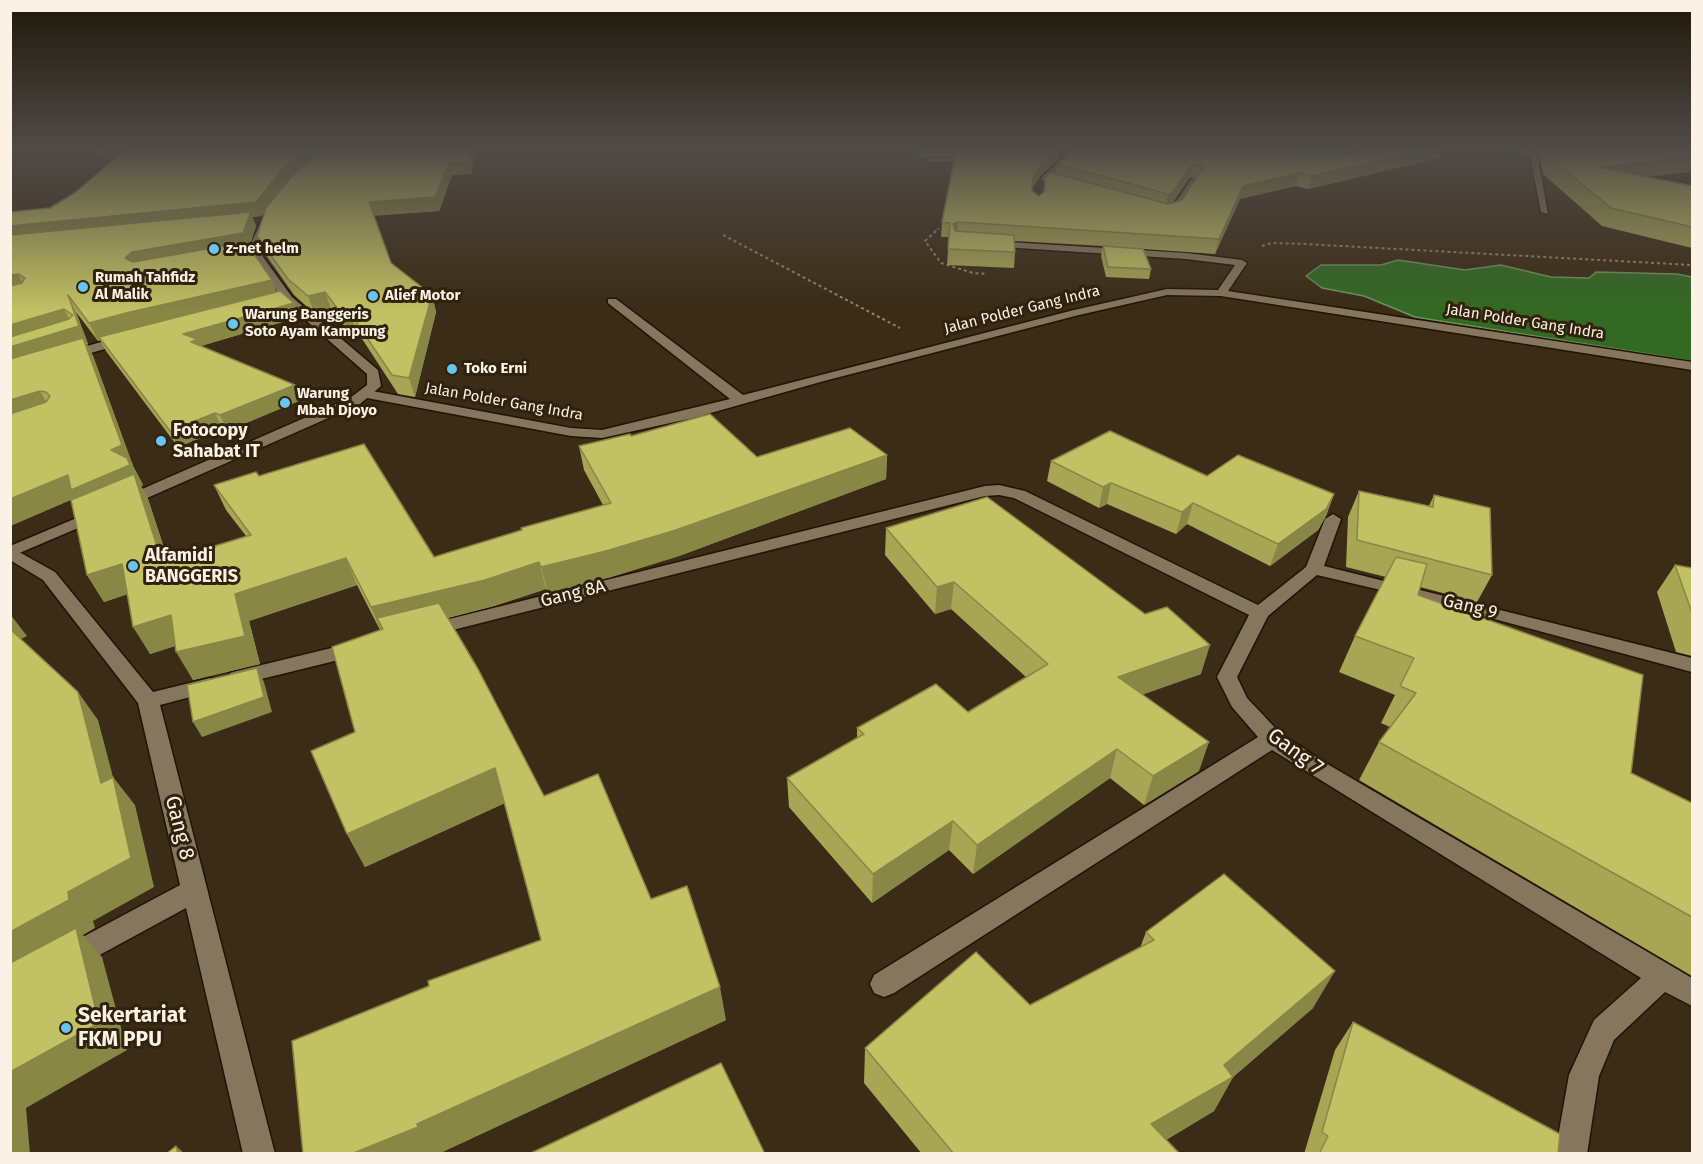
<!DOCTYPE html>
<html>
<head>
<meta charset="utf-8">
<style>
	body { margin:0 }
	#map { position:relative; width:1703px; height:1164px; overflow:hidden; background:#3a2c16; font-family:"Fira Sans",sans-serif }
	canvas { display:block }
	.frame { position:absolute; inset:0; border:12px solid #fbf2e5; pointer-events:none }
</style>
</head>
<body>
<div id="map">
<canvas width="1703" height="1164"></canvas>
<div class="frame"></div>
</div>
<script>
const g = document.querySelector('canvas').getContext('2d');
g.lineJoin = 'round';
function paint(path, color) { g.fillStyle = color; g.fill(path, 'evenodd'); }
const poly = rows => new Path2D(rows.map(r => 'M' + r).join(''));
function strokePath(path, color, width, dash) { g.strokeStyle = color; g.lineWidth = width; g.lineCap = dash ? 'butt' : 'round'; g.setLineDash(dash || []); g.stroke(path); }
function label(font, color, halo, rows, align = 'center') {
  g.font = font + ' "Fira Sans",sans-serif'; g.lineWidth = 6; g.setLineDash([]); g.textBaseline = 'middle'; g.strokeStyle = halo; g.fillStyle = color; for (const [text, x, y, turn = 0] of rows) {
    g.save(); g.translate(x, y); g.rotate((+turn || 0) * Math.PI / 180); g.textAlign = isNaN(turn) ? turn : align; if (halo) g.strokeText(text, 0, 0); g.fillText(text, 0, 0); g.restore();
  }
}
const water = poly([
	[1398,260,1465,270,1501,265,1551,277,1589,278,1596,272,1677,274,1692,277,1692,361,1415,317,1364,296,1322,288,1306,276,1321,265,1381,265,1398,260]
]);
const pathFar1 = poly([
	[934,232,939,228]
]);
const path = poly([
	[936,231,925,241,941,263,973,273,987,274],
	[723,235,900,328],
	[1262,246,1272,243,1305,244,1692,265]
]);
const minor = poly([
	[95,149,103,149,108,156,101,158,95,149],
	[1074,149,1082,149,1051,178,1061,181,1061,185,1042,181,1042,177,1074,149],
	[1507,149,1523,149,1537,153,1548,214,1541,212,1530,155,1507,149],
	[978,157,981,161,929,162,925,160,929,158,978,157],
	[1192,178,1199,180,1177,213,1159,215,1159,211,1171,209,1192,178],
	[991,241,1186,253,1242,260,1247,263,1228,291,1692,362,1692,370,1221,296,1167,295,1079,315,824,381,693,418,602,438,571,436,367,398,360,394,367,390,571,428,602,430,730,399,608,303,608,299,616,299,743,395,1074,310,1167,289,1218,290,1235,265,1186,259,988,246,986,244,991,241],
	[126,335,132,339,130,342,66,360,60,356,62,353,126,335],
	[999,485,1025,491,1258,605,1306,567,1325,519,1333,514,1341,519,1324,566,1692,658,1692,672,1423,600,1317,575,1268,616,1237,677,1247,698,1280,733,1329,765,1692,978,1692,1006,1665,992,1614,1040,1599,1076,1587,1154,1555,1154,1569,1075,1594,1020,1641,978,1272,750,894,993,884,997,874,993,870,984,874,975,1258,737,1232,707,1217,677,1249,615,1014,498,999,495,985,496,429,636,422,634,419,630,422,626,429,624,985,486,999,485],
	[10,547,55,572,153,692,210,678,217,680,220,685,217,690,160,705,275,1154,243,1154,186,908,72,970,62,966,58,957,62,948,180,885,138,703,43,580,10,560,10,547],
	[356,642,363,644,366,649,363,654,237,685,230,683,227,678,230,673,237,671,356,642]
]);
const tertiary = poly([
	[264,216,271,218,262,241,263,257,292,297,378,370,381,386,360,404,129,506,117,506,115,503,117,500,350,398,367,385,367,374,284,301,253,257,252,241,264,216],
	[98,509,104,511,106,514,104,517,10,557,10,546,98,509]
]);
const wall = poly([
	[126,149,477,149,471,174,452,175,439,211,374,215,391,263,432,295,436,312,415,397,398,394,355,328,347,330,331,308,314,313,294,295,263,251,257,236,265,212,261,216,252,217,256,226,249,247,272,280,276,292,294,303,299,317,201,346,295,385,301,400,227,431,223,429,178,447,106,351,100,340,98,341,76,312,88,344,87,344,93,356,133,466,143,485,141,486,148,499,168,560,246,536,226,510,214,485,259,476,434,557,603,505,584,470,579,446,631,436,757,457,887,455,886,479,679,556,611,577,548,593,546,589,494,606,448,618,544,796,651,899,726,1020,438,1154,303,1154,429,986,541,940,505,803,365,867,347,834,355,732,380,630,357,585,249,621,260,664,193,680,175,646,150,654,127,594,104,602,87,575,75,498,10,526,10,212,50,208,76,192],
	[322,149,301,168,316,152],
	[916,149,1065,149,1060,150,1059,159,1041,175,1032,188,1032,191,1039,196,1043,193,1045,178,1056,173,1057,164,1074,149,1351,149,1349,154,1357,153,1352,149,1442,149,1439,158,1308,189,1295,186,1240,199,1215,254,1144,249,1151,269,1149,279,1106,277,1101,256,1103,246,1015,241,1015,252,1014,268,947,265,949,237,941,237,942,222,955,156,920,157],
	[1190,177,1196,178,1182,200,1172,203],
	[1526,149,1692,149,1648,177,1692,186,1692,248,1602,226,1543,174,1538,151],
	[1051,461,1207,476,1334,494,1326,516,1318,530,1270,566,1187,524,1176,534,1107,504,1099,508,1047,481],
	[1359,491,1429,506,1434,495,1492,575,1477,602,1420,587,1418,595,1631,773,1692,803,1692,976,1359,780,1379,742,1390,727,1381,723,1395,695,1339,672,1355,636,1386,577,1346,567,1348,517],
	[886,528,1201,674,1142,694,1199,771,1144,805,1110,778,973,874,949,850,872,903,789,807,787,778,857,738,857,728,968,712,1026,677,951,609,935,614,885,555],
	[1675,565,1692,568,1692,656,1676,652,1657,592],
	[1146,932,1313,1008,1233,1077,1214,1111,1166,1140,1180,1154,922,1154,864,1083,865,1048,1030,1005,1140,948],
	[1353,1022,1558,1154,1304,1154,1335,1050]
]);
const shadedWall = poly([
	[304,149,322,149,316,152,286,183,261,216,252,217,256,226,249,248,140,268,10,241,10,226,282,170],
	[472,149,477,149,471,174,452,175,439,211,373,216,369,202],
	[1053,149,1065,149,1060,150,1059,159,1041,175,1031,190,1033,177,1042,163],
	[1430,149,1442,149,1439,158,1308,189,1312,176],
	[1692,157,1692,172,1592,183,1599,167],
	[1193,164,1190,177,1170,207,1165,208,1168,194],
	[1299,173,1295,186,1240,199,1215,254,1219,239,1243,186],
	[958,222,957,237,952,239,953,224],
	[18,274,26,290,10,294,10,275],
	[272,280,278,296,99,337,100,340,98,341,89,323,126,313],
	[325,292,331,308,314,313,308,296],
	[68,295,76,312,88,344,87,344,93,356,133,466,143,485,141,486,148,499,177,588,84,511,75,498,10,526,10,499,111,450,86,345,10,368,10,347,79,326],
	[432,295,436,312,415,397,409,378],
	[294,303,299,317,200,346,204,354,183,334],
	[64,309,73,326,10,345,10,325],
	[349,311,355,328,347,330,341,313],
	[295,385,301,400,227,431,220,415],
	[40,391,51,410,10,423,10,400],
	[215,413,223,429,178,447,170,431],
	[887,455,886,479,679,556,611,577,548,593,541,567],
	[1111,483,1107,504,1099,508,1103,487],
	[1334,494,1326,516,1318,530,1270,566,1278,544],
	[1193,503,1187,524,1176,534,1182,512],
	[346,558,357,585,249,621,260,664,193,680,176,652,235,594],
	[539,562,546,589,494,606,384,633,377,618,383,633,382,634,371,607],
	[122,564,138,591,104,602,87,575],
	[954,582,951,609,935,614,937,587],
	[10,614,27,636,15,642,10,635],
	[171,615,187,642,150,654,133,627],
	[1210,645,1201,674,1111,706,1118,677],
	[257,668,264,682,272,712,202,737,193,722],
	[78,692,98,720,113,777,135,805,154,887,93,921,95,928,83,935,102,957,127,1050,26,1108,30,1154,10,1154,10,932,68,892,101,783],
	[1209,742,1199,771,1144,805,1153,776],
	[1117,749,1110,778,973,874,977,845],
	[495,768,507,802,365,867,347,834],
	[953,821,949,850,872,903,873,874],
	[1335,971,1313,1008,1233,1077,1214,1111,1142,1154,1151,1124,1224,1065],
	[720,987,726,1020,438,1154,351,1154],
	[176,1146,185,1154,178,1154]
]);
const building = poly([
	[126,149,304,149,282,170,256,202,10,226,10,212,50,208,76,192,126,149],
	[322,149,472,149,468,162,449,163,435,197,369,202,391,263,432,295,409,378,392,375,349,311,341,313,325,292,308,296,288,279,257,236,266,208,291,177,322,149],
	[1047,149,1058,149,1042,163,1033,177,1032,191,1039,196,1045,191,1045,178,1050,172,1168,204,1182,200,1204,166,1193,164,1172,193,1168,194,1057,164,1074,149,1273,149,1295,154,1356,154,1362,149,1430,149,1312,176,1299,173,1243,186,1219,239,958,222,953,224,955,231,1014,235,1015,252,948,249,950,223,942,222,956,151,1041,150,1047,149],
	[1548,149,1692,149,1692,157,1599,167,1692,186,1692,227,1611,208,1550,158,1548,149],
	[251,212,243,233,132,252,125,258,133,262,246,242,272,280,126,313,89,323,68,295,79,326,10,347,10,337,69,319,73,315,64,309,10,325,10,286,22,283,25,278,18,274,10,275,10,235,251,212],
	[1103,246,1143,249,1151,269,1108,267,1103,246],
	[280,291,294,303,183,334,197,339,191,342,295,385,220,415,215,413,170,431,99,337,280,291],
	[83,338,122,445,111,450,127,458,129,463,132,464,71,490,68,475,10,499,10,414,46,402,50,396,46,392,40,391,10,400,10,359,83,338],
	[710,414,757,457,850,428,887,455,676,530,606,551,541,567,539,562,485,580,371,607,346,558,235,594,245,636,176,652,171,615,133,627,122,564,87,575,71,500,134,474,162,562,251,535,214,485,256,472,259,476,364,444,434,557,522,530,521,528,611,503,579,446,630,434,631,436,710,414],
	[1110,431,1207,476,1238,455,1334,494,1326,509,1278,544,1193,503,1182,512,1111,483,1103,487,1051,461,1110,431],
	[1359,491,1433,507,1434,495,1490,508,1492,575,1357,540,1359,491],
	[987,497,1145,614,1167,607,1210,645,1118,677,1209,742,1153,776,1117,749,977,845,953,821,873,874,787,778,864,734,857,728,936,684,968,712,1048,664,954,582,937,587,886,528,987,497],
	[1396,557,1427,564,1418,595,1643,675,1631,773,1692,803,1692,917,1379,742,1416,693,1400,686,1414,658,1355,636,1396,557],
	[1675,565,1692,568,1692,613,1675,565],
	[439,603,478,669,544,796,598,774,651,899,687,886,720,987,417,1124,418,1127,351,1154,303,1154,292,1041,429,986,428,981,541,940,495,768,347,834,311,751,355,732,332,647,383,629,377,618,439,603],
	[10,629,78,692,101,783,113,777,131,858,68,892,69,900,10,932,10,629],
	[257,668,264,697,193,722,187,685,257,668],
	[1224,874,1335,971,1224,1065,1233,1077,1151,1124,1180,1154,954,1154,865,1048,976,952,1030,1005,1154,940,1146,932,1224,874],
	[76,928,99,1023,10,1072,10,963,76,928],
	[1353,1022,1560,1134,1558,1154,1319,1154,1328,1136,1322,1132,1353,1022],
	[721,1063,765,1154,529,1154,721,1063],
	[176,1146,178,1154,166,1154,176,1146]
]);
const markers = [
	[214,249,6,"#68c4f0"],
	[83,287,6,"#68c4f0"],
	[373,296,6,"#68c4f0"],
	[233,324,6,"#68c4f0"],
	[452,369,6,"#68c4f0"],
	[285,403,6,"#68c4f0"],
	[161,441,6,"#68c4f0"],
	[133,566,6,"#68c4f0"],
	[66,1028,6,"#68c4f0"]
];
const farPoinames = [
	["z-net helm",226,249],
	["Rumah Tahfidz",95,278],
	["Al Malik",95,295],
	["Alief Motor",385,296],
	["Warung Banggeris",245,315],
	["Soto Ayam Kampung",245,332],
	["Toko Erni",464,369],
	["Warung",297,394],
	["Mbah Djoyo",297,411]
];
const farStreetnames = [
	["Jalan Polder Gang Indra",1022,310,-14],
	["Jalan Polder Gang Indra",1525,322,9],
	["Jalan Polder Gang Indra",504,402,10]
];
const poiNames = [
	["Fotocopy",173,431],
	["Sahabat IT",173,452],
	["Alfamidi",145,556],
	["BANGGERIS",145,577]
];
const streetNames = [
	["Gang 8A",573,594,-14],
	["Gang 9",1470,607,14]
];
const nearStreetnames = [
	["Gang 7",1295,752,36],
	["Gang 8",179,828,76]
];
const nearPoinames = [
	["Sekertariat",78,1016],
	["FKM PPU",78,1040]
];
paint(water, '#336923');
strokePath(water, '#6f925d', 1.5);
strokePath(minor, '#211401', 3);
strokePath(tertiary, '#211401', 3);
strokePath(pathFar1, '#918573', 1.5, [2, 2]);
strokePath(path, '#918573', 2, [3, 3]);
paint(minor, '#86765e');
paint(tertiary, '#86765e');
paint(wall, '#a7a655');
paint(shadedWall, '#888745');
paint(building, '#c2c163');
strokePath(building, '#888745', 1.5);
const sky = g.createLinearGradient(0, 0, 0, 312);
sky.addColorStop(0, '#20180c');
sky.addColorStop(0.48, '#4f4b47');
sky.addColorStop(1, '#4f4b4700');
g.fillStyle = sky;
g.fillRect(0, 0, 1703, 312);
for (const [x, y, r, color] of markers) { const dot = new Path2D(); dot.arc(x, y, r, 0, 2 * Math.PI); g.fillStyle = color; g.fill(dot); strokePath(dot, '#30220c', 2); }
label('bold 15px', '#fbf2e5', '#30220c', farPoinames, 'left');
label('15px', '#fbf2e5', '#30220c', farStreetnames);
label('bold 18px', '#fbf2e5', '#30220c', poiNames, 'left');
label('18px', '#fbf2e5', '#30220c', streetNames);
label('21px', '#fbf2e5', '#30220c', nearStreetnames);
label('bold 21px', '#fbf2e5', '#30220c', nearPoinames, 'left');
</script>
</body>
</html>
